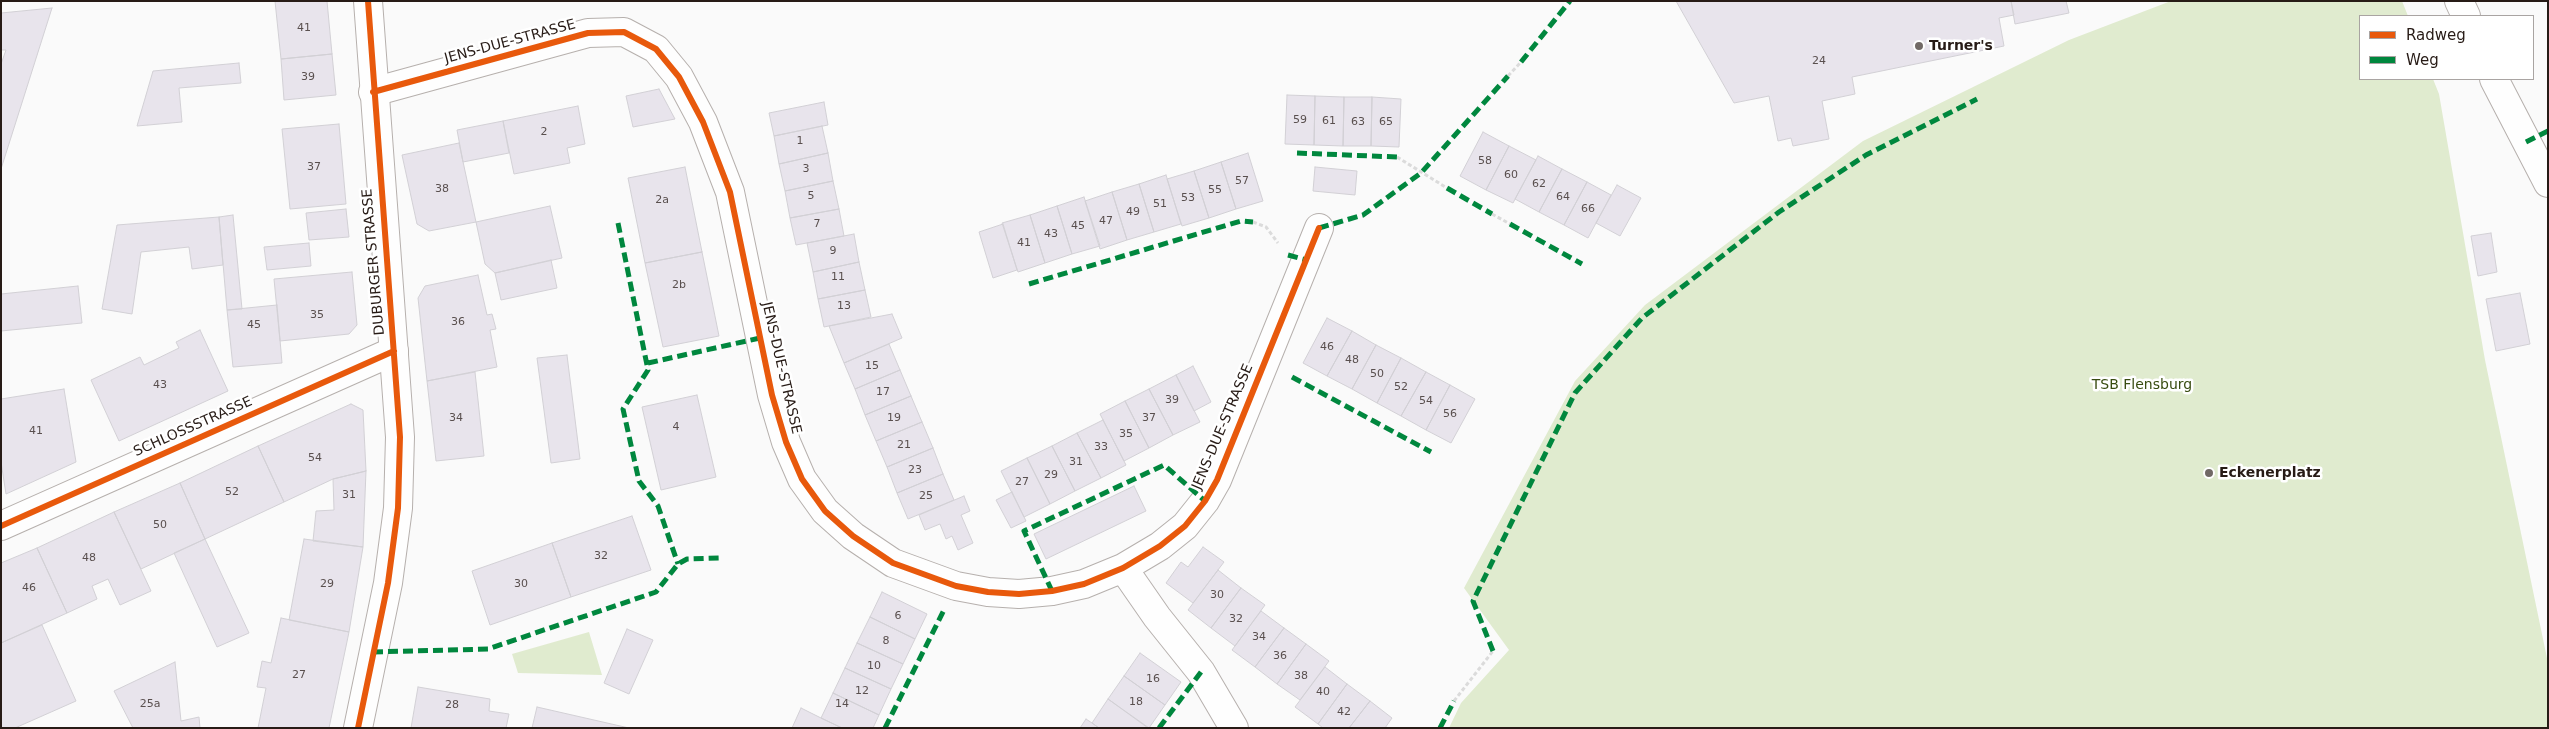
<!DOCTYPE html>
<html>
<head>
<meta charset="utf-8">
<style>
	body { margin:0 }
	#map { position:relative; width:2549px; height:729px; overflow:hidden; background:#fafafa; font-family:"DejaVu Sans",sans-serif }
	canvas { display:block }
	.frame { position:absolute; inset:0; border:2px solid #271b16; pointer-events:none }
	.legend { position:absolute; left:2359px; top:15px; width:175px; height:65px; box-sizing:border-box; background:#fff; border:1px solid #a9a4a2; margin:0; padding:6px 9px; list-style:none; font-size:15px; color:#271b16 }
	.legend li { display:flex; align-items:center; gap:10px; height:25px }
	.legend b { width:25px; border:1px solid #a9a4a2 }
</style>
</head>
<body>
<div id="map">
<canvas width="2549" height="729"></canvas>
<div class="frame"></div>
<ul class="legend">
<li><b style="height:6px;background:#e8590c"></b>Radweg</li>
<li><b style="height:6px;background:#00873e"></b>Weg</li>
</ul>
</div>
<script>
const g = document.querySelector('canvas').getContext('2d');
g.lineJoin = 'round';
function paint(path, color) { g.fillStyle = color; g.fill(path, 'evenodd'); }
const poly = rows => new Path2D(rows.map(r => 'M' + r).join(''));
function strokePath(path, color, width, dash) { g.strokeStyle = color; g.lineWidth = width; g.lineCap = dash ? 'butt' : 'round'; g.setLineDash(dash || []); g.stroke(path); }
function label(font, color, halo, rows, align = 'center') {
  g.font = font + ' "DejaVu Sans",sans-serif'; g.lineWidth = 5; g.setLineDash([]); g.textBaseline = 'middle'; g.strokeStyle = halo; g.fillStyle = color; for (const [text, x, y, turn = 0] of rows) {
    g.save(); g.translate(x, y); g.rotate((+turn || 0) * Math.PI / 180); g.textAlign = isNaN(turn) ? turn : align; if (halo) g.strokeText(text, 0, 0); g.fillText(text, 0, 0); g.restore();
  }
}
const green = poly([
	[2171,1,2402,1,2408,16,2360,16,2360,79,2433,79,2439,94,2485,360,2548,663,2548,728,1449,728,1461,703,1509,650,1464,588,1575,381,1645,305,1863,141,2069,40],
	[589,632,602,675,518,673,512,654]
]);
const building = poly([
	[275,1,327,1,332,54,281,59,275,1],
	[1676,1,2011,1,2014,15,1999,18,2004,46,1852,77,1855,94,1822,101,1829,139,1793,146,1791,138,1778,141,1769,96,1734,103,1676,1],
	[2011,1,2066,1,2069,13,2015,24,2011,1],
	[52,8,1,169,1,64,6,50,1,50,1,13,52,8],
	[332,54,336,95,284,100,281,59,332,54],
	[239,63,241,83,179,88,182,122,137,126,153,71,239,63],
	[659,89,675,119,633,127,626,96,659,89],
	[1287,95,1315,96,1314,145,1285,144,1287,95],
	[1315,96,1344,97,1343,146,1314,145,1315,96],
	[1344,97,1372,97,1371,146,1343,146,1344,97],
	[1372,97,1401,99,1399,147,1371,146,1372,97],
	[824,102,828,125,774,136,769,113,824,102],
	[578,106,585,144,567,148,570,163,514,174,503,121,578,106],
	[503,121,509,153,463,162,457,130,503,121],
	[339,124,346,204,290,209,282,129,339,124],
	[822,126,828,153,779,164,774,136,822,126],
	[1483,132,1509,146,1486,190,1460,176,1483,132],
	[459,143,476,222,429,231,417,224,402,155,459,143],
	[1509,146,1536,160,1513,203,1486,190,1509,146],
	[828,153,833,181,785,191,779,164,828,153],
	[1248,153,1263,201,1236,209,1221,162,1248,153],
	[1538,156,1562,169,1539,212,1515,199,1538,156],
	[1221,162,1236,209,1209,218,1194,171,1221,162],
	[685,167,702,252,645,263,628,178,685,167],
	[1315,167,1357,171,1355,195,1313,191,1315,167],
	[1562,169,1587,182,1564,225,1539,212,1562,169],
	[1194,171,1209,218,1182,226,1167,179,1194,171],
	[1166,175,1181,224,1154,232,1139,184,1166,175],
	[833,181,839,209,790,218,785,191,833,181],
	[1587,182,1611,195,1588,238,1564,225,1587,182],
	[1139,184,1154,232,1127,240,1112,192,1139,184],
	[1617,185,1641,198,1620,236,1596,223,1617,185],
	[1112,192,1127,240,1100,249,1085,201,1112,192],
	[1084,197,1100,246,1072,254,1057,206,1084,197],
	[550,206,562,258,495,273,485,264,476,222,550,206],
	[1057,206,1072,254,1045,263,1030,215,1057,206],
	[346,209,349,237,309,240,306,213,346,209],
	[839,209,844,236,796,245,790,218,839,209],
	[233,215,242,309,227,310,219,217,233,215],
	[1030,215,1045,263,1018,272,1002,223,1030,215],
	[219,217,223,265,192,269,189,247,141,252,132,314,102,309,117,225,219,217],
	[1003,224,1017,270,993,278,979,232,1003,224],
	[2491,233,2497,272,2478,276,2471,236,2491,233],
	[854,234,859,262,813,272,807,243,854,234],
	[309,243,311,266,267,270,264,247,309,243],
	[702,252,719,336,663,347,645,263,702,252],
	[551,260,557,288,501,300,495,273,551,260],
	[859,262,865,290,818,299,813,272,859,262],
	[352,272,357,325,349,334,280,341,274,279,352,272],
	[478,275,487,315,492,314,496,329,490,330,497,367,427,381,418,298,425,286,478,275],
	[78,286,82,323,1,331,1,294,78,286],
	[865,290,871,317,824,327,818,299,865,290],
	[2520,293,2530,344,2496,351,2486,299,2520,293],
	[277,305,282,363,233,367,227,310,277,305],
	[892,314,902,338,844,363,829,326,892,314],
	[1327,318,1352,331,1327,376,1303,363,1327,318],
	[200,330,228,391,119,441,91,380,140,357,144,365,179,348,176,342,200,330],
	[1352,331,1376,345,1352,389,1327,376,1352,331],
	[889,344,900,370,855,389,844,363,889,344],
	[1376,345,1401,358,1377,403,1352,389,1376,345],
	[567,355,580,459,551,463,537,358,567,355],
	[1401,358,1426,372,1401,416,1377,403,1401,358],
	[1193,366,1211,402,1194,411,1176,375,1193,366],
	[900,370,911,396,865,415,855,389,900,370],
	[475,372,484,456,436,461,427,381,475,372],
	[1426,372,1450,385,1426,430,1401,416,1426,372],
	[1176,375,1200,422,1173,435,1149,389,1176,375],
	[1450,385,1475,399,1451,443,1426,430,1450,385],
	[64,389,76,462,6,494,1,462,1,399,64,389],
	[1149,389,1173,435,1149,448,1125,401,1149,389],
	[697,395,716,477,661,490,642,407,697,395],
	[911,396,922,422,876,441,865,415,911,396],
	[1125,401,1149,448,1124,461,1100,414,1125,401],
	[351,404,363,410,366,471,333,479,284,502,258,446,351,404],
	[1103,420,1126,465,1101,478,1077,433,1103,420],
	[922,422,933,448,887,467,876,441,922,422],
	[1077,433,1101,478,1075,491,1052,446,1077,433],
	[258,446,284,502,205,539,180,483,258,446],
	[1052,446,1075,491,1050,504,1027,458,1052,446],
	[933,448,943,474,897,493,887,467,933,448],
	[1027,458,1050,504,1024,517,1001,471,1027,458],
	[366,471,363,547,313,541,316,511,334,510,333,479,366,471],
	[943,474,954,500,908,519,897,493,943,474],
	[180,483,205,539,141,569,114,512,180,483],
	[1134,486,1146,511,1046,559,1034,534,1134,486],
	[1012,492,1026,521,1011,528,996,500,1012,492],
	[964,496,970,511,961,515,973,543,958,550,952,536,946,539,940,524,925,530,919,515,964,496],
	[114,512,151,591,120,605,108,579,92,586,97,599,67,613,37,548,114,512],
	[632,516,651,570,571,597,552,543,632,516],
	[205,539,249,633,217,647,174,553,205,539],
	[304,539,363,547,349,632,289,620,304,539],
	[552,543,571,597,490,625,472,571,552,543],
	[1203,547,1224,562,1193,603,1166,583,1181,562,1188,567,1203,547],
	[37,548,67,613,1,643,1,563,37,548],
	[1218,570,1241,588,1211,628,1188,610,1218,570],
	[1241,588,1265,605,1235,646,1211,628,1241,588],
	[882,592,927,614,915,639,870,617,882,592],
	[1261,611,1284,628,1255,667,1232,650,1261,611],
	[870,617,915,639,903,664,857,643,870,617],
	[281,618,349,632,329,728,258,728,266,688,257,687,262,661,271,663,281,618],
	[42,625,76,701,15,728,1,728,1,643,42,625],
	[1284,628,1306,644,1277,684,1255,667,1284,628],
	[627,629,653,640,629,694,604,683,627,629],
	[857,643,903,664,891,689,845,668,857,643],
	[1306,644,1329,661,1300,700,1277,684,1306,644],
	[1140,653,1181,682,1165,705,1124,676,1140,653],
	[175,662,181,721,199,717,200,728,133,728,114,691,175,662],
	[1325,667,1347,684,1318,724,1295,707,1325,667],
	[845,668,891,689,879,715,833,693,845,668],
	[1124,676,1165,705,1149,728,1108,699,1124,676],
	[1347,684,1370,701,1349,728,1323,728,1318,724,1347,684],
	[418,687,490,699,489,711,509,714,506,728,411,728,418,687],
	[833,693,879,715,873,728,842,728,821,718,833,693],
	[1108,699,1148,728,1099,728,1092,723,1108,699],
	[1370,701,1392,718,1385,728,1349,728,1370,701],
	[537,707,629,728,532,728,537,707],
	[801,708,821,718,842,728,792,728,801,708],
	[1086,719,1092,723,1099,728,1080,728,1086,719]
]);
const path = poly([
	[1508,76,1521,62],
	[1397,157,1447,188],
	[1492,214,1510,224],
	[1253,222,1266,227,1278,243],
	[1454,701,1493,651]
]);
const minor = poly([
	[373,92,588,33,624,32,656,49,679,77,703,122,730,192,772,395,786,442,802,479,825,511,853,536,893,563,956,586,988,592,1019,594,1052,591,1084,584,1123,568,1160,546,1185,526,1205,501,1217,480,1319,228],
	[1,526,394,351],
	[1123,568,1157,617,1201,672,1234,728]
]);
const tertiary = poly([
	[2459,1,2466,16],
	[2494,79,2548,183],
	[358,728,388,583,398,508,400,437,368,1]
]);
const quiet = poly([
	[1521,62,1570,1],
	[2526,142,2548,131],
	[1297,153,1397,157],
	[1447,188,1492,214],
	[618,223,648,370,623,409,639,481,658,506,678,564],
	[1510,224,1582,264],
	[1319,228,1363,215,1421,173,1508,76],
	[1288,255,1306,260],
	[1029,284,1241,221,1253,222],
	[648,363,760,338],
	[1292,377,1431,452],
	[1052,591,1024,531,1164,465,1205,501],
	[1493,651,1473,601,1575,393,1642,318,1779,212,1866,155,1977,99],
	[373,652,488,649,656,592,678,564,687,559,721,558],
	[885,728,945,608],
	[1159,728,1201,672],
	[1440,728,1454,701]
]);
const cycleway = poly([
	[373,92,588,33,624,32,656,49,679,77,703,122,730,192,772,395,786,442,802,479,825,511,853,536,893,563,956,586,988,592,1019,594,1052,591,1084,584,1123,568,1160,546,1185,526,1205,501,1217,480,1319,228],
	[1,526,394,351],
	[358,728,388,583,398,508,400,437,368,1]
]);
const markers = [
	[1919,46,5,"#716966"],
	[2209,473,5,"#716966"]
];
const numberNames = [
	["41",304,28],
	["24",1819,61],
	["39",308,77],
	["59",1300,120],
	["61",1329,121],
	["63",1358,122],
	["65",1386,122],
	["2",544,132],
	["1",800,141],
	["58",1485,161],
	["37",314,167],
	["3",806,169],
	["60",1511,175],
	["57",1242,181],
	["62",1539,184],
	["38",442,189],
	["55",1215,190],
	["5",811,196],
	["64",1563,197],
	["53",1188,198],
	["2a",662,200],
	["51",1160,204],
	["66",1588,209],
	["49",1133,212],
	["47",1106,221],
	["7",817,224],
	["45",1078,226],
	["43",1051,234],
	["41",1024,243],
	["9",833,251],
	["11",838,277],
	["2b",679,285],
	["13",844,306],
	["35",317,315],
	["36",458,322],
	["45",254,325],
	["46",1327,347],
	["48",1352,360],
	["15",872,366],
	["50",1377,374],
	["43",160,385],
	["52",1401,387],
	["17",883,392],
	["39",1172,400],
	["54",1426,401],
	["56",1450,414],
	["34",456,418],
	["19",894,418],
	["37",1149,418],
	["4",676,427],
	["41",36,431],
	["35",1126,434],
	["21",904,445],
	["33",1101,447],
	["54",315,458],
	["31",1076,462],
	["23",915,470],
	["29",1051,475],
	["27",1022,482],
	["52",232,492],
	["31",349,495],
	["25",926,496],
	["50",160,525],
	["32",601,556],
	["48",89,558],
	["29",327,584],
	["30",521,584],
	["46",29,588],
	["30",1217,595],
	["6",898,616],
	["32",1236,619],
	["34",1259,637],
	["8",886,641],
	["36",1280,656],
	["10",874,666],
	["27",299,675],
	["38",1301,676],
	["16",1153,679],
	["12",862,691],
	["40",1323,692],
	["18",1136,702],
	["25a",150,704],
	["14",842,704],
	["28",452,705],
	["42",1344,712]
];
const streetNames = [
	["JENS-DUE-STRASSE",510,42,-15],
	["DUBURGER STRASSE",374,262,-95],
	["JENS-DUE-STRASSE",781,368,77],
	["SCHLOSSSTRASSE",193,427,-24],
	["JENS-DUE-STRASSE",1223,427,-67]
];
const poiNames = [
	["Turner's",1929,46],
	["Eckenerplatz",2219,473]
];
const parkNames = [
	["TSB Flensburg",2142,385]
];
paint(green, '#e0ebcf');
paint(building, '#e8e4ec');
strokePath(building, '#d2d0d5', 1);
strokePath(minor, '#b6b0ad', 30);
strokePath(tertiary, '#b6b0ad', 30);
strokePath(path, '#dbdbdb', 3, [4, 2.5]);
strokePath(minor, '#fefefe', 28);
strokePath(tertiary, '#fefefe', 28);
strokePath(quiet, '#00873e', 5, [10, 5]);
strokePath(cycleway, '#e8590c', 6);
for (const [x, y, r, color] of markers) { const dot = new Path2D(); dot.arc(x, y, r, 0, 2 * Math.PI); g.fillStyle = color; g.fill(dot); strokePath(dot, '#fff', 2); }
label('11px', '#594f4e', null, numberNames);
label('14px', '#271b16', '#fff', streetNames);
label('bold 14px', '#271b16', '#fff', poiNames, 'left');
label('14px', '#384c10', '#fff', parkNames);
</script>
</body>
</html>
